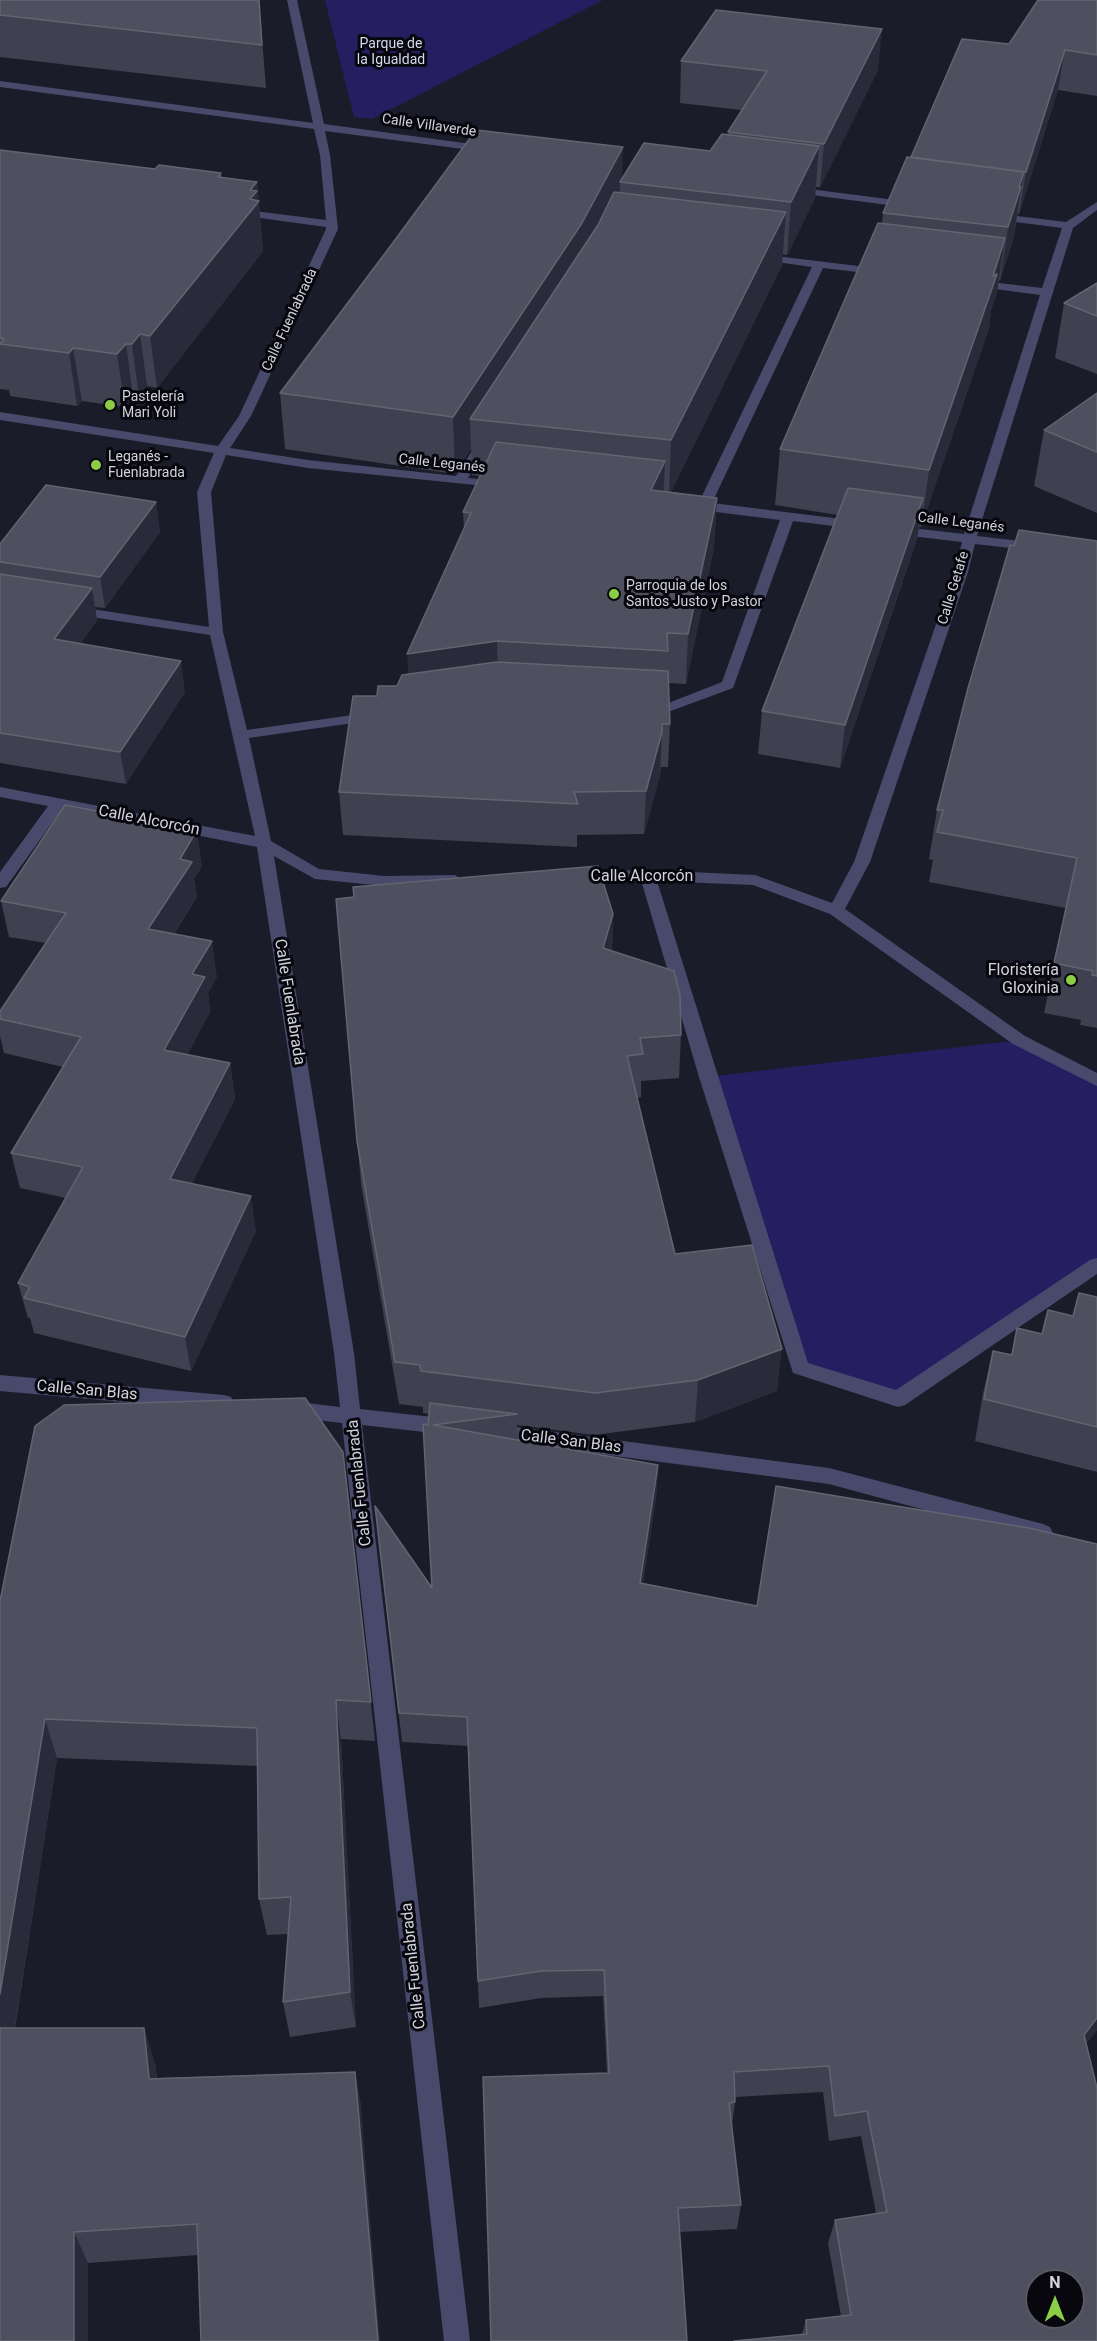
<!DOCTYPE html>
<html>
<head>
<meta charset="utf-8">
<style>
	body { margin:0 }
	#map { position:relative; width:1097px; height:2341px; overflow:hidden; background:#1b1c2a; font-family:Roboto,sans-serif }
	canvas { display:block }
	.north { position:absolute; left:1025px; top:2269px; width:60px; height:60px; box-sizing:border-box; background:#07070d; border:2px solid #585860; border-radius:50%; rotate:0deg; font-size:16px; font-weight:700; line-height:24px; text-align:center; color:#d1d2dc }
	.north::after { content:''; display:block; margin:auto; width:21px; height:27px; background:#8bce46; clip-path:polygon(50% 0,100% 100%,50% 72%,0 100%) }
</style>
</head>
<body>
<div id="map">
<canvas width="1097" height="2341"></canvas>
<div class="north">N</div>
</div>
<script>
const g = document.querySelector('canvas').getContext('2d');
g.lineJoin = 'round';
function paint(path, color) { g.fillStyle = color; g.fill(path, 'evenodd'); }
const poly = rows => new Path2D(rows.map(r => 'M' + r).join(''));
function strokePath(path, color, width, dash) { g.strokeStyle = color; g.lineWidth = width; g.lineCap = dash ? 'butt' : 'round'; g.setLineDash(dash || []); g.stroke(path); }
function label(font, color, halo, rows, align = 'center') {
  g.font = font + ' Roboto,sans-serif'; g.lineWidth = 6; g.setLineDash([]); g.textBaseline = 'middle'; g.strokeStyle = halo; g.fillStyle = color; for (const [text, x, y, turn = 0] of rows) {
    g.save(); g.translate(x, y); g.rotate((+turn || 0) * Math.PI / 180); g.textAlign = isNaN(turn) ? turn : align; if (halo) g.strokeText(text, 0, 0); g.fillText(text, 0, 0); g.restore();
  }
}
const green = poly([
	[325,0,603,0,372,119,354,117],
	[1019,1040,1097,1080,1097,1265,898,1399,800,1368,708,1077]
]);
const minor = poly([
	[287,0,297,0,324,124,486,146,491,149,486,152,325,131,330,155,338,229,251,416,230,448,308,460,456,476,480,438,484,437,490,441,468,478,505,482,506,485,505,488,308,468,226,455,211,492,223,632,247,730,374,712,381,716,374,720,249,738,271,841,319,869,384,876,455,875,463,880,455,885,384,886,315,879,274,856,354,1353,360,1409,451,1419,458,1421,461,1427,458,1433,451,1435,362,1425,470,2341,444,2341,342,1423,290,1417,283,1415,280,1409,283,1403,290,1401,340,1407,334,1353,257,847,62,809,6,887,0,888,0,872,48,806,0,797,0,787,255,836,210,635,72,614,65,610,72,606,209,627,197,492,214,453,0,420,0,412,218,446,239,416,326,229,326,227,238,215,233,212,238,209,326,220,320,155,314,129,0,87,0,81,313,123,287,0],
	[793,187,911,202,916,205,911,208,789,192,788,190,793,187],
	[1097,202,1097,210,1073,228,977,536,1037,543,1044,547,1037,551,975,544,968,572,870,862,845,909,1025,1036,1097,1073,1097,1086,1013,1044,830,914,753,885,657,881,808,1363,896,1390,1090,1260,1097,1258,1097,1274,905,1405,898,1407,793,1373,699,1077,641,880,579,882,571,877,579,872,647,870,755,875,832,903,854,862,954,572,962,542,894,534,887,530,894,526,964,534,1040,295,973,286,967,283,973,280,1042,288,1062,228,992,219,986,216,992,213,1066,222,1097,202],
	[759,254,883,269,889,272,883,275,823,268,712,503,858,521,865,525,858,529,793,521,733,688,668,712,641,710,639,707,641,704,666,704,722,682,780,520,692,509,685,505,692,501,699,502,812,267,755,259,753,257,759,254],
	[0,1375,224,1395,231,1397,234,1403,231,1409,224,1411,0,1391,0,1375],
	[493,1424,829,1468,1043,1524,1050,1527,1053,1533,1050,1539,1043,1542,829,1484,493,1440,486,1438,483,1432,486,1426,493,1424]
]);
const wall = poly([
	[0,0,259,0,266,88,0,57],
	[1097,0,1097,96,1058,90,1019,214,1018,213,1013,240,1000,281,999,280,997,292,991,310,989,328,921,527,919,527,917,539,840,768,758,754,762,711,838,515,775,505,780,449,882,224,883,213,911,158,1009,44],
	[681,61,878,70,820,187,816,187,815,198,787,255,782,254,782,265,671,492,717,498,714,547,686,684,668,683,670,724,668,767,661,767,660,775,644,834,577,835,577,847,343,835,339,792,377,696,397,686,408,674,464,530,463,512,480,476,472,475,471,448,455,474,285,449,280,393,623,177,710,151,728,135,728,132,741,110,680,103],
	[0,150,155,169,221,173,222,177,257,182,263,251,157,388,147,386,139,397,133,396,125,407,82,401,77,406,10,396,9,390,0,389],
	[1097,283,1097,374,1055,358,1064,303],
	[1097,393,1097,513,1034,486,1044,430],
	[156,502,160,532,105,608,95,607,97,620,80,644,185,692,126,784,0,763,0,544],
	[1097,541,1097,1028,1080,1025,1081,1020,1044,1013,1066,908,929,882,933,860,929,859,937,810,1014,546],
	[202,866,194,879,197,897,174,934,217,977,208,993,210,1012,187,1055,230,1063,235,1099,192,1183,256,1231,191,1371,34,1333,30,1318,28,1318,18,1283,66,1198,20,1188,11,1153,63,1067,4,1053,0,1036,0,1011,46,943,9,937,1,901],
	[353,887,613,914,612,951,681,1035,679,1078,641,1081,641,1097,637,1098,675,1254,777,1391,695,1422,594,1435,517,1425,518,1441,658,1465,656,1497,643,1583,757,1606,1097,1544,1097,2030,1086,2044,1097,2341,802,2334,806,2320,841,2316,828,2243,835,2220,876,2213,861,2136,829,2141,823,2092,735,2097,735,2102,732,2125,741,2205,737,2229,680,2232,607,2073,603,1996,541,1998,479,2008,468,1746,402,1742,378,1537,375,1506,432,1588,428,1425,429,1414,423,1413,423,1407,399,1404,361,1184,336,899,354,897],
	[1097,1297,1097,1472,975,1441,983,1393,993,1351,1011,1355,1017,1328,1042,1334,1073,1316],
	[343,1452,375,1741,341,1739,356,2027,290,2037,283,2002,288,1934,267,1935,259,1899,258,1766,57,1758,15,2028,155,2063,157,2078,355,2072,361,2106,198,2255,88,2263,88,2341,0,2341,0,1601]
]);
const shadedWall = poly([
	[882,29,878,70,820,187,824,144],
	[1065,50,1058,90,1019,214,1026,172],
	[819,146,815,198,787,255,791,202],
	[623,147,622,182,620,182,619,204,470,419,471,448,455,474,453,417],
	[1024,172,1013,240,1000,281,1008,227],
	[257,182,263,251,157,388,150,336],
	[786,212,782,265,669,496,671,440],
	[1005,238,997,292,991,310,989,328,921,527,929,470],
	[140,334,147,386,139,397,132,344],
	[126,344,133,396,125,407,117,354],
	[73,348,82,401,77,406,69,353],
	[665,461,663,509,651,490],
	[717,498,714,547,686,684,688,634],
	[923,498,917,539,840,768,845,725],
	[156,502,160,532,105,608,100,577],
	[92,588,97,620,60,671,54,639],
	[497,641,498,692,410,704,407,654],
	[181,661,185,692,126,784,120,752],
	[662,732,660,775,644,834,646,791],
	[197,830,202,866,194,879,197,897,154,965,148,929,180,859],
	[613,914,612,957,603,948],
	[212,941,217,977,208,993,210,1012,170,1086,164,1050,192,974],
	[230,1063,235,1099,176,1214,170,1179],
	[251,1196,256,1231,191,1371,185,1337],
	[782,1349,777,1391,695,1422,698,1380],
	[658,1465,656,1497,638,1613,640,1583],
	[336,1700,341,1739,356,2027,350,1992],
	[45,1719,57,1758,9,2063,0,2041,0,1994],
	[1097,2018,1097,2030,1073,2061,1084,2035],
	[144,2028,155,2063,160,2112,149,2079],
	[355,2072,361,2106,380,2341,378,2341],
	[74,2232,88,2263,88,2341,74,2341]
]);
const building = poly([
	[0,0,259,0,262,45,0,15,0,0],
	[1038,0,1097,0,1097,55,1065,50,1026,172,911,157,962,39,1009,44,1038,0],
	[716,10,882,29,824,144,728,132,767,71,681,61,716,10],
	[476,130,623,147,582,223,453,417,280,393,392,244,476,130],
	[722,134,819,146,791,202,620,182,644,143,710,151,722,134],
	[0,150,155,169,159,165,221,173,218,177,257,182,250,190,257,191,250,199,259,201,150,336,140,334,132,344,126,344,117,354,73,348,69,353,0,344,4,339,0,338,0,150],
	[907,157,1024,172,1019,187,1021,187,1008,227,883,213,907,157],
	[614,192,786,212,671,440,470,419,598,225,614,192],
	[878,223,1005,238,993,276,997,274,929,470,780,449,878,223],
	[1097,283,1097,316,1064,303,1097,283],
	[1097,393,1097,452,1044,430,1097,393],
	[496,442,665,461,651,490,717,498,688,634,667,633,668,651,497,641,407,654,471,513,463,512,496,442],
	[46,485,156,502,100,577,0,562,0,544,46,485],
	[848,488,923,498,845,725,762,711,848,488],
	[1019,530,1097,541,1097,976,1092,975,1093,971,1054,963,1077,858,937,832,943,810,937,810,968,688,1010,545,1014,546,1019,530],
	[0,574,92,588,54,639,181,661,120,752,0,733,0,574],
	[497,662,668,671,670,724,662,724,662,732,646,791,574,792,578,804,339,792,353,696,377,696,378,686,397,686,402,675,497,662],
	[65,805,197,830,180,859,192,862,148,929,212,941,192,974,205,977,164,1050,230,1063,170,1179,251,1196,185,1337,24,1298,30,1287,18,1283,83,1167,11,1153,81,1037,0,1019,0,1011,66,913,1,901,65,805],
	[598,866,613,914,603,948,674,971,680,995,681,1035,640,1038,643,1054,627,1056,675,1254,752,1245,782,1349,698,1380,595,1393,421,1371,420,1365,395,1362,357,1141,336,899,354,897,353,887,598,866],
	[1079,1293,1097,1297,1097,1427,984,1399,993,1351,1012,1355,1017,1328,1042,1334,1048,1310,1073,1316,1079,1293],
	[305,1398,343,1452,371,1702,336,1700,350,1992,283,2002,291,1897,259,1899,257,1728,45,1719,0,1994,0,1601,35,1426,64,1405,305,1398],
	[430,1403,517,1414,433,1425,658,1465,640,1583,757,1606,776,1486,1029,1528,1097,1544,1097,2018,1084,2035,1097,2088,1097,2341,734,2341,807,2334,806,2320,851,2315,835,2220,887,2212,867,2111,835,2116,829,2066,734,2072,735,2102,729,2103,741,2205,678,2208,687,2341,491,2341,483,2077,609,2073,604,1970,541,1971,478,1981,467,1717,399,1713,375,1506,432,1588,423,1424,428,1425,430,1403],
	[1037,2281,1073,2281,1073,2317,1037,2317,1037,2281],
	[0,2028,144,2028,149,2079,355,2072,378,2341,201,2341,197,2224,74,2232,74,2341,0,2341,0,2028]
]);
const markers = [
	[110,405,6,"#8bce46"],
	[96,465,6,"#8bce46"],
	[614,594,6,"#8bce46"],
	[1071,980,6,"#8bce46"]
];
const farParknames = [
	["Parque de",391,44],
	["la Igualdad",391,60]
];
const farStreetnames = [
	["Calle Villaverde",429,126,8],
	["Calle Fuenlabrada",290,320,-65],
	["Calle Leganés",442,464,6],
	["Calle Leganés",961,523,7],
	["Calle Getafe",954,588,-73]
];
const farPoinames = [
	["Pastelería",122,397],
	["Mari Yoli",122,413],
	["Leganés -",108,457],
	["Fuenlabrada",108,473],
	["Parroquia de los",626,586],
	["Santos Justo y Pastor",626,602]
];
const streetNames = [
	["Calle Alcorcón",149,821,11],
	["Calle Alcorcón",642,877],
	["Calle Fuenlabrada",289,1002,81],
	["Calle San Blas",87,1391,5],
	["Calle San Blas",571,1442,7],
	["Calle Fuenlabrada",360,1483,-96],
	["Calle Fuenlabrada",414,1966,-96]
];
const poiNames = [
	["Floristería",1059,971],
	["Gloxinia",1059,989]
];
paint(green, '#251e60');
paint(minor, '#484a6c');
paint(wall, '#3f4050');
paint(shadedWall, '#2a2b3a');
paint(building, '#4f505f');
strokePath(building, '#636472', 1.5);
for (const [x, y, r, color] of markers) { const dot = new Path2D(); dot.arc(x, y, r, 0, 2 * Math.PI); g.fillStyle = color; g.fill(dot); strokePath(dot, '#07070d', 2); }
label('14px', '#d6d8ef', '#07070d', farParknames);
label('14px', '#d1d2dc', '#07070d', farStreetnames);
label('14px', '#d1d2dc', '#07070d', farPoinames, 'left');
label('16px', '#d1d2dc', '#07070d', streetNames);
label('16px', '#d1d2dc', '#07070d', poiNames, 'right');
</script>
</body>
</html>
